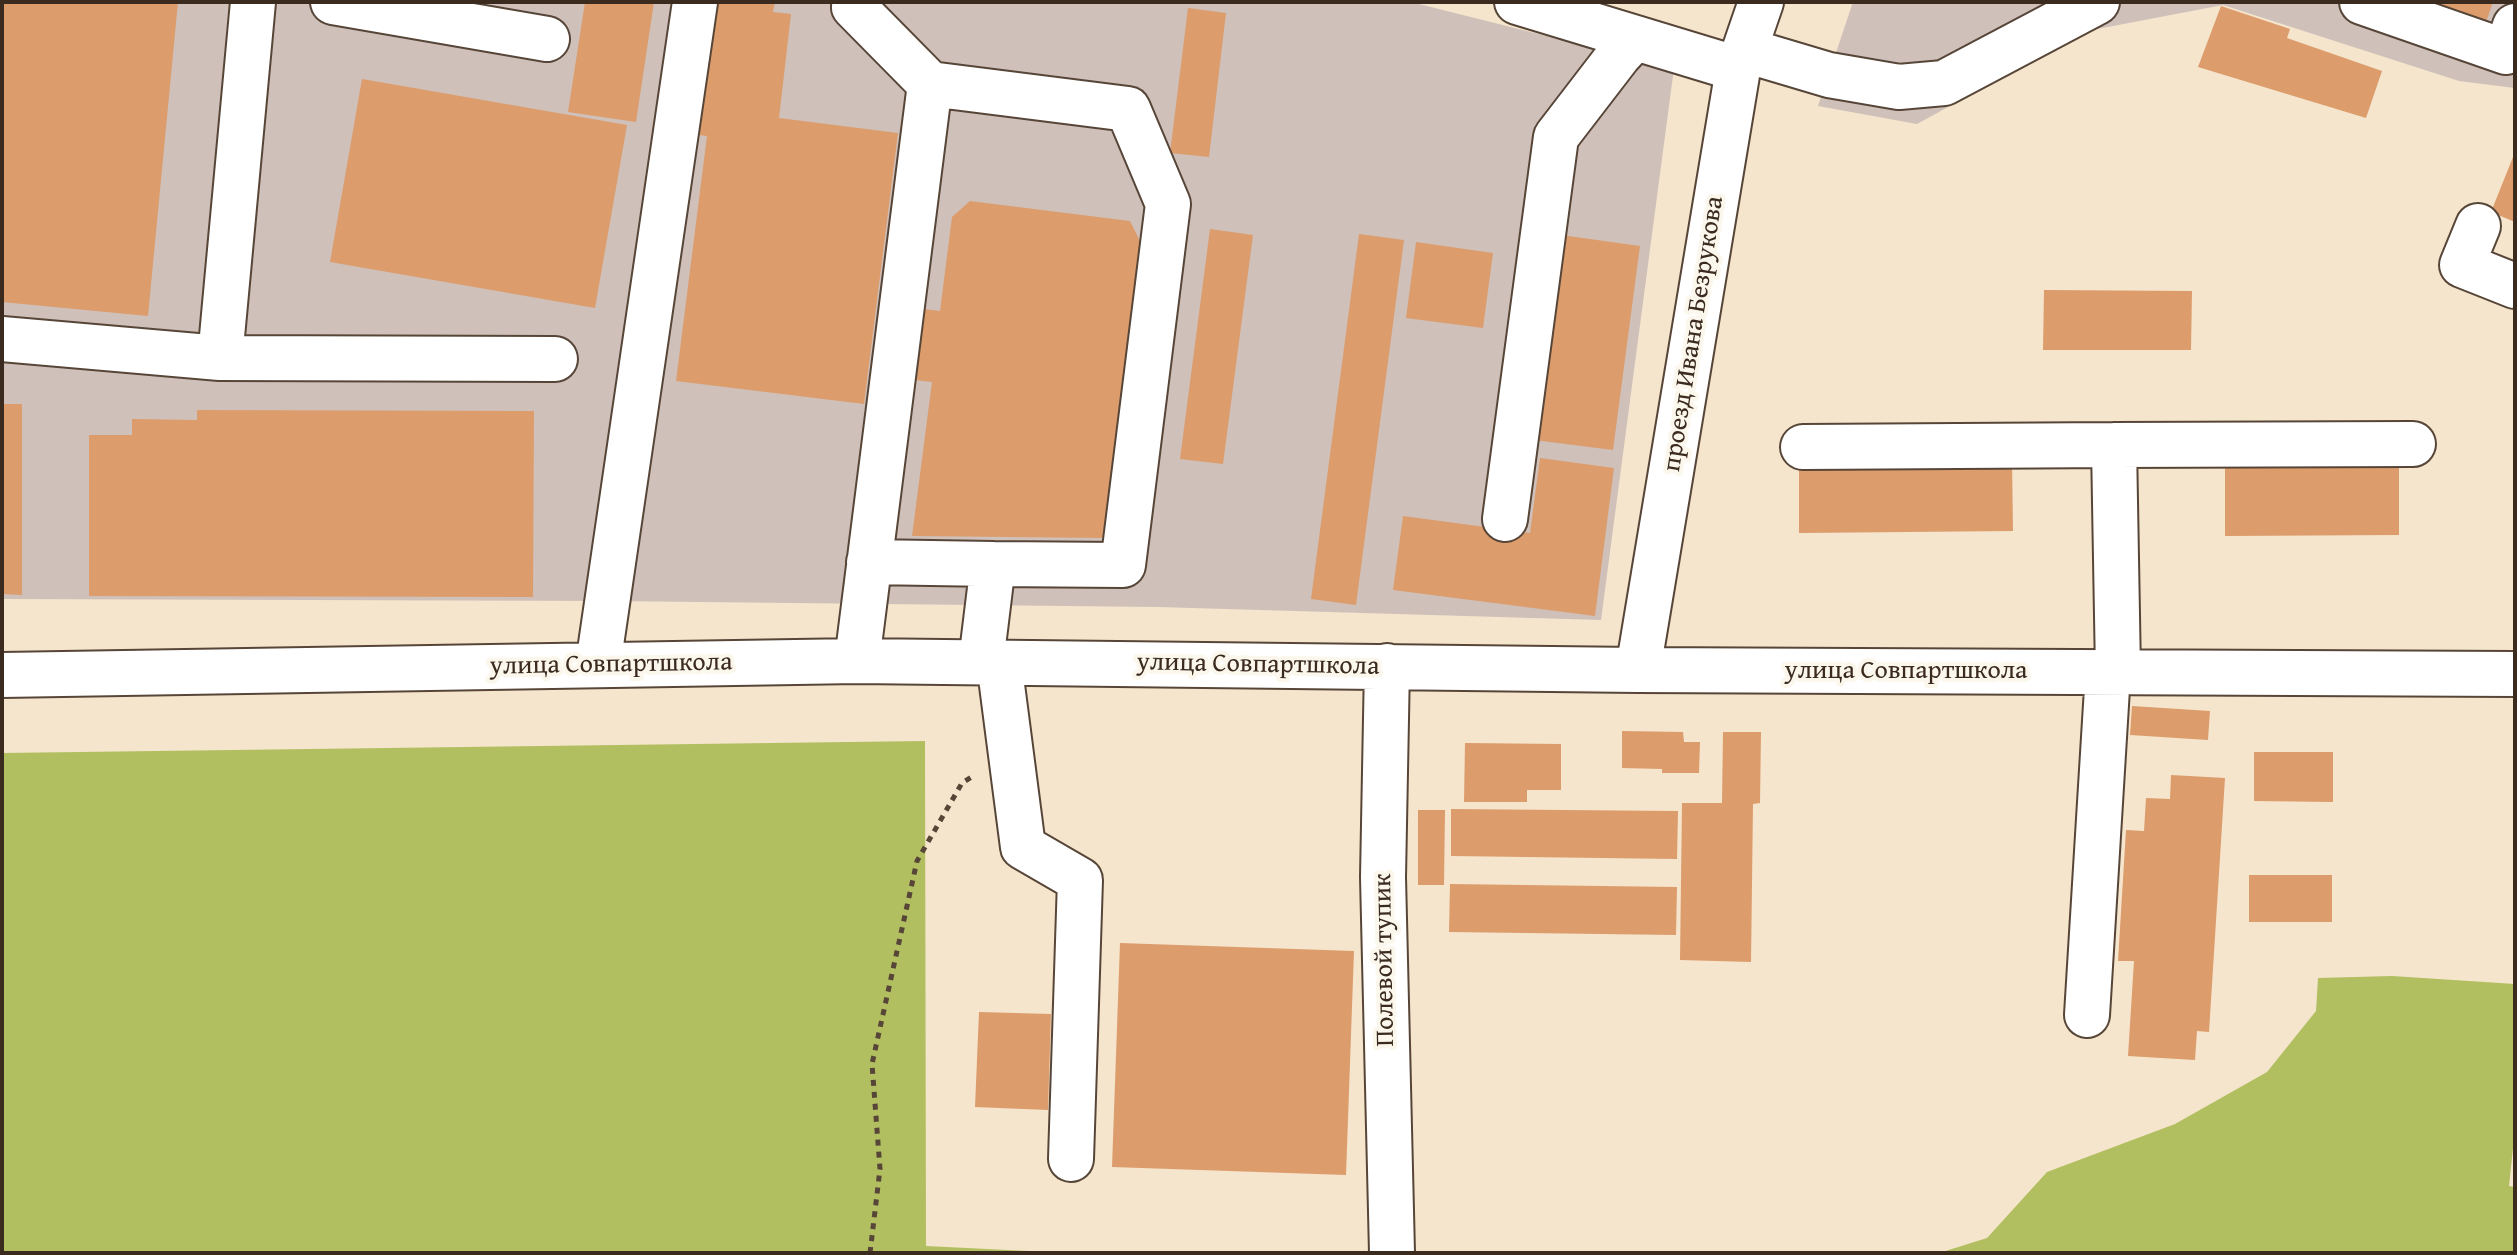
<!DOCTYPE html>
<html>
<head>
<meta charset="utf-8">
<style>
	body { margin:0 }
	#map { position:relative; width:2517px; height:1255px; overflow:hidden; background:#f5e5cc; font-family:"Gentium Book Plus",serif }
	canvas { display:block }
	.frame { position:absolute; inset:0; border:4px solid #3b2a1e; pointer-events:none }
</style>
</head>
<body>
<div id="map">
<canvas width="2517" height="1255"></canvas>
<div class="frame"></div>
</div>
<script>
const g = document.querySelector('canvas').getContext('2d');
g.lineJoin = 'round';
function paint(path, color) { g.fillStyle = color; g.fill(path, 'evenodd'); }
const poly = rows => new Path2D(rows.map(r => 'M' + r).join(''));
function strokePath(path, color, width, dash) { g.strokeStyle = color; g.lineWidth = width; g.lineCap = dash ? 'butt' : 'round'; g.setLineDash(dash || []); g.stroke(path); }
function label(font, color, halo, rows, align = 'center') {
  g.font = font + ' "Gentium Book Plus",serif'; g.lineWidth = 8; g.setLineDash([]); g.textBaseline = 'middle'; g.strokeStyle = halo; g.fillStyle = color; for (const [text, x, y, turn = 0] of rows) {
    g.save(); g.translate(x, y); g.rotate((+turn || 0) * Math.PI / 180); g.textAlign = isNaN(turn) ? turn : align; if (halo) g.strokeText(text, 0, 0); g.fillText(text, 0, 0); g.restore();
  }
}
const industrial = poly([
	[2,2,1411,2,1674,68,1601,620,1158,607,608,601,2,599],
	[1853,2,2515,2,2515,88,2459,81,2223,5,2087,31,1917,124,1818,106]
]);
const green = poly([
	[925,741,926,1246,1069,1253,2,1253,2,753],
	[2392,976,2515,984,2515,1129,2509,1186,2515,1187,2515,1253,1939,1253,1987,1238,2047,1172,2175,1124,2267,1072,2316,1011,2318,978]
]);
const building = poly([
	[2,2,178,2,148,316,2,302],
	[585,2,654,2,636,122,568,112],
	[708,2,775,2,773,12,791,14,779,118,898,133,864,404,676,381,707,136,691,134],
	[2421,2,2493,2,2485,25],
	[2221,6,2290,29,2287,38,2382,71,2366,118,2198,67],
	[1188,8,1226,13,1209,157,1170,153],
	[362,79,627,125,595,308,330,262],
	[2515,152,2515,222,2491,212],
	[970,201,1130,221,1140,241,1103,538,912,536,932,382,906,379,915,308,940,311,952,217],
	[1210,229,1253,235,1223,464,1180,459],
	[1359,234,1404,240,1356,605,1311,599],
	[1561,235,1640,246,1613,450,1534,440],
	[1416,242,1493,253,1483,328,1406,318],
	[2044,290,2192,291,2191,350,2043,350],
	[2,404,22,404,22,595,2,594],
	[197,410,534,411,533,597,89,596,89,435,132,435,132,419,197,420],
	[1540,458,1614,468,1595,616,1393,590,1403,516,1530,533],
	[2012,459,2013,531,1799,533,1799,460],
	[2399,460,2399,535,2225,536,2225,461],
	[2132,706,2210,711,2208,740,2130,735],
	[1622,731,1683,732,1684,742,1700,742,1699,773,1662,773,1662,769,1622,768],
	[1723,732,1761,732,1760,803,1753,804,1751,962,1680,960,1682,803,1722,803],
	[1465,743,1561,744,1561,790,1527,790,1527,802,1464,802],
	[2254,752,2333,752,2333,802,2254,801],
	[2171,775,2225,778,2209,1032,2197,1031,2195,1060,2128,1056,2134,961,2118,961,2126,830,2144,831,2146,798,2170,799],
	[1451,809,1678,811,1677,859,1451,856],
	[1418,810,1445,810,1444,885,1418,885],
	[2249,875,2332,875,2332,922,2249,922],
	[1450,884,1677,887,1676,935,1449,932],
	[1120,943,1354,951,1346,1175,1112,1167],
	[979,1012,1051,1014,1048,1110,975,1107]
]);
const path = poly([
	[870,1253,880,1169,872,1064,917,861,962,783,973,776]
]);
const minor = poly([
	[333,2,547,39],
	[855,2,854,7,930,84],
	[1517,2,1738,69],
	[2362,2,2506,52,2515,26],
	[1745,50,1829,75,1899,87,1944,83,2097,2],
	[2478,226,2462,265,2515,286],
	[2,339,220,358,555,359],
	[220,358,253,2],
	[1803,447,2114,445],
	[1505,519,1556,137,1619,55,1635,38],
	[869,562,993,564],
	[857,661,930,84,1128,109,1168,204,1123,565,993,564,981,662],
	[999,662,1023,847,1080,880,1071,1159],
	[598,665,695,2],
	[1387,666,1383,877,1392,1253],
	[1638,670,1738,69,1761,2],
	[2118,672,2114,445,2413,444],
	[2,675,857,661,1638,670,2515,674],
	[2087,1015,2108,672]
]);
const streetNames = [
	["проезд Ивана Безрукова",1694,334,-81],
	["улица Совпартшкола",611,665,-1],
	["улица Совпартшкола",1258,665,1],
	["улица Совпартшкола",1906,671],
	["Полевой тупик",1385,960,-91]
];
paint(industrial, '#cfc0ba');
paint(green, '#b2bf61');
paint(building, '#dc9c6c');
strokePath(minor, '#574638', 48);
strokePath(path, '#574638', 5, [6, 6]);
strokePath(minor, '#fff', 44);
label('26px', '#3b2a1e', '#fbf7ec', streetNames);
</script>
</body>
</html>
